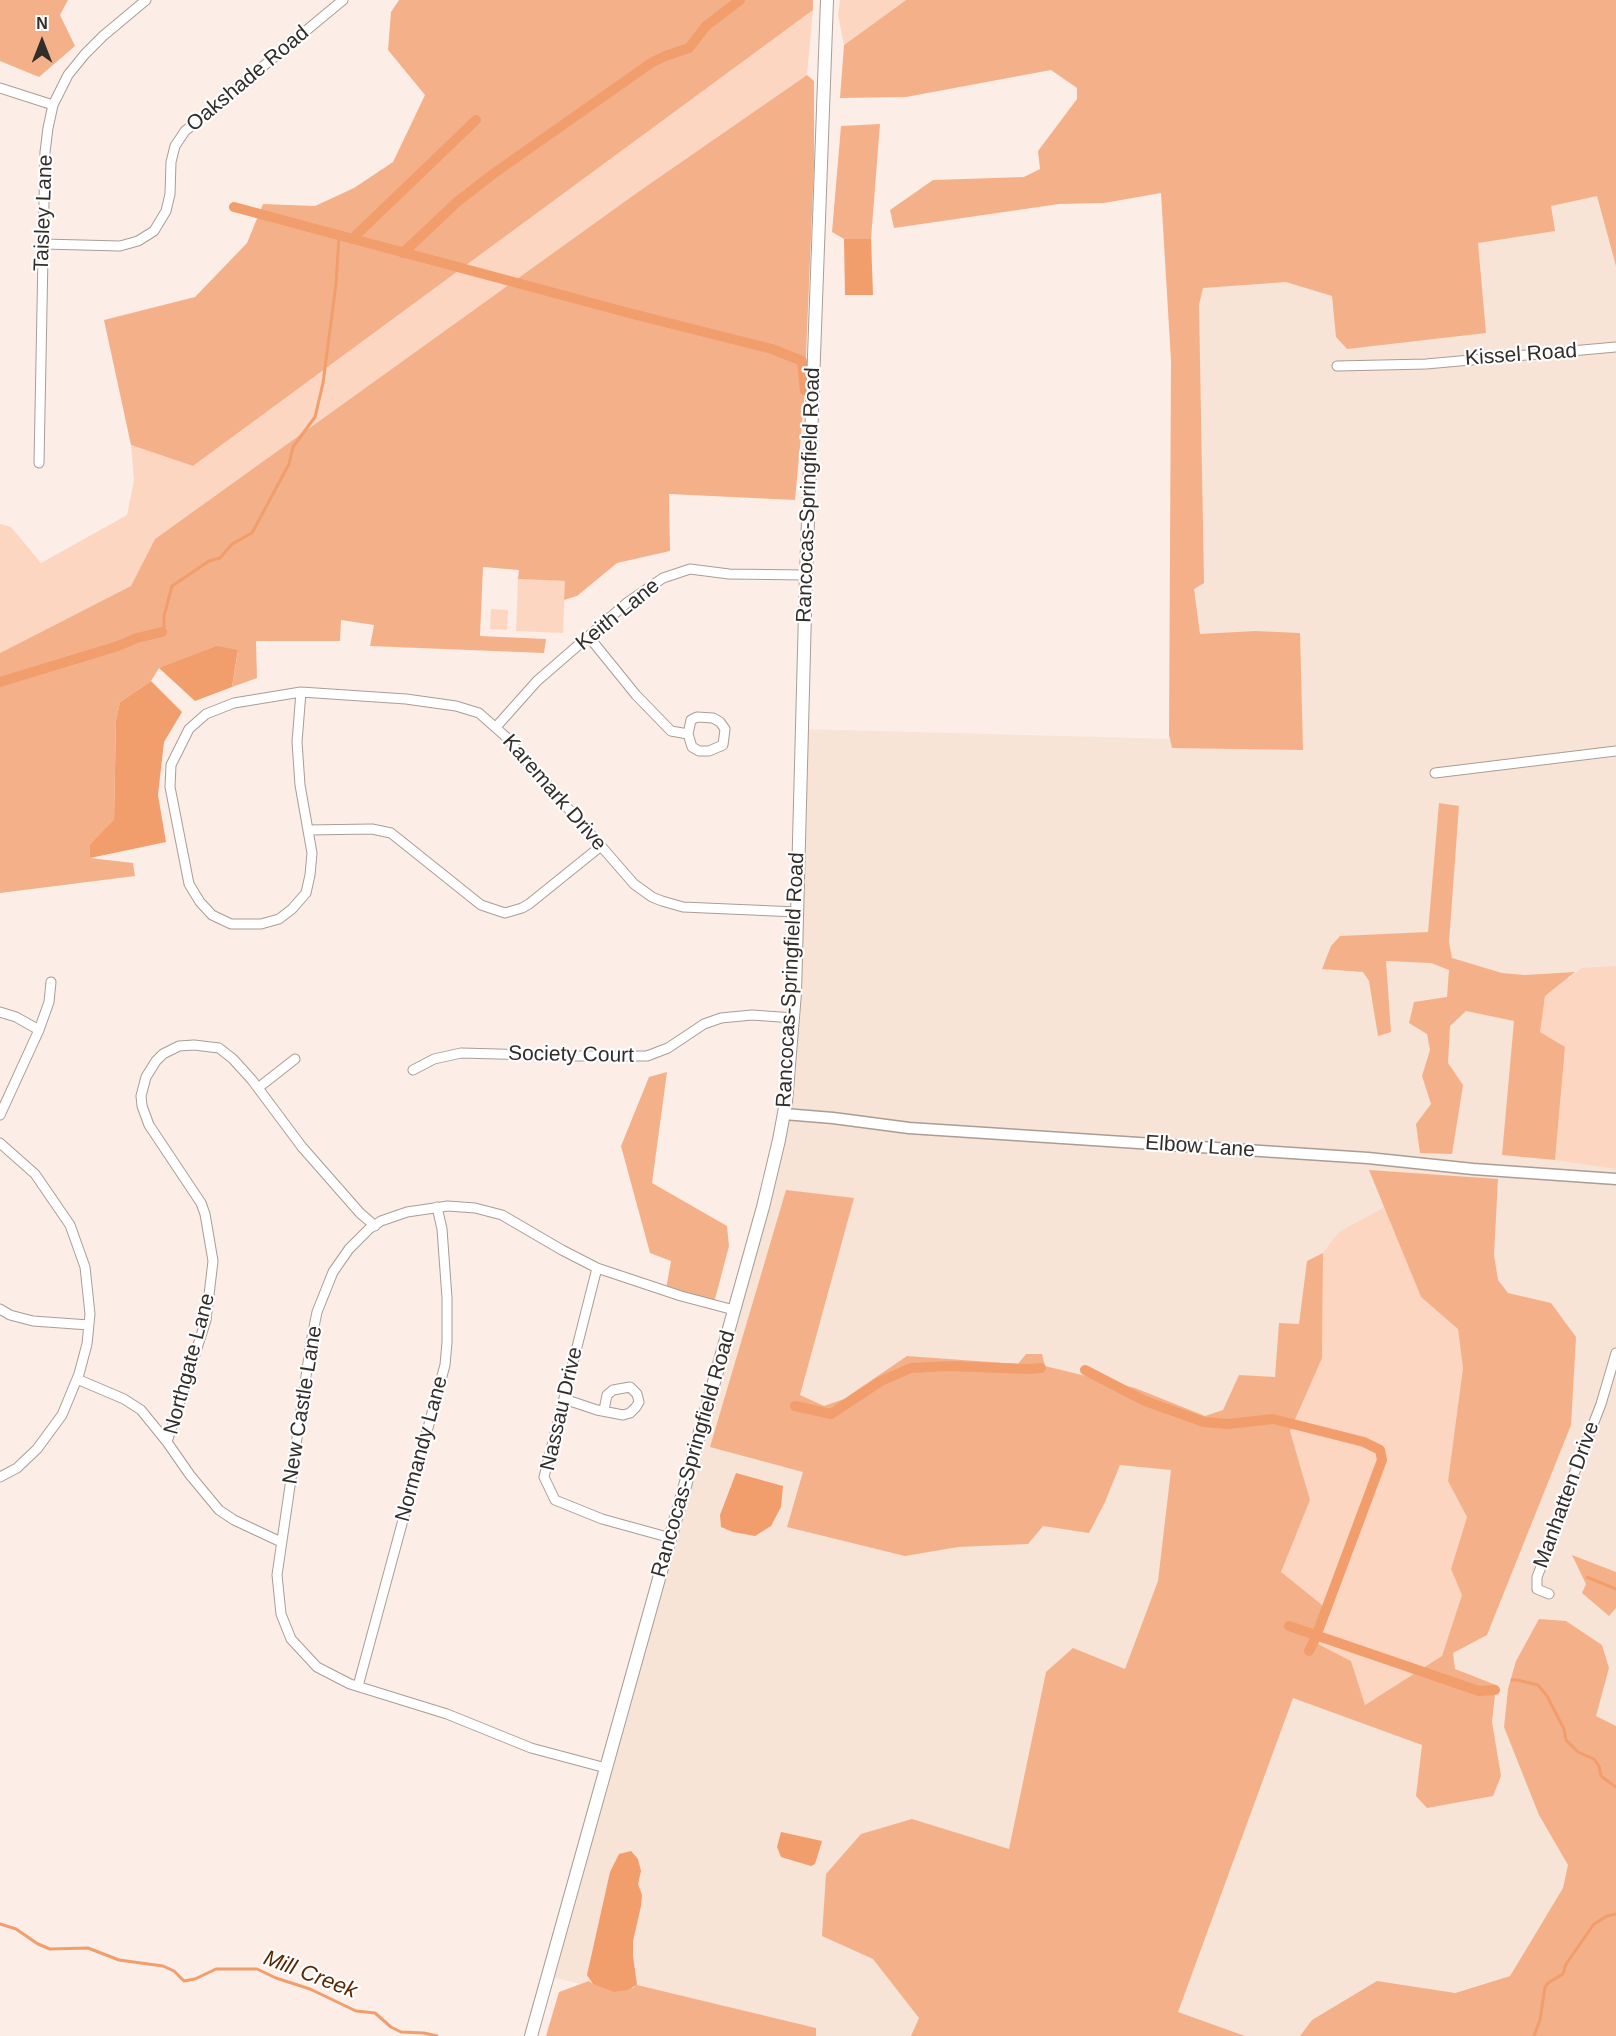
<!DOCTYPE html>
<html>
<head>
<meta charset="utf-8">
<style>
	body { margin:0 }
	#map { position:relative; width:1616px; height:2036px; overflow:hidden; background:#fceee7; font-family:Arial,sans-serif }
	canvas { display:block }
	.north { position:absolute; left:12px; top:12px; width:60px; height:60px; -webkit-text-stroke:4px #fefefe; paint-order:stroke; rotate:0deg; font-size:16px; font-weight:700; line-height:24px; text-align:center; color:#322d2a }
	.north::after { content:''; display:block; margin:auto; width:21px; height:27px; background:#322d2a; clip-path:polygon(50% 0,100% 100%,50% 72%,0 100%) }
</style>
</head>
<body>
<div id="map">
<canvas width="1616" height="2036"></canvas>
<div class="north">N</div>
</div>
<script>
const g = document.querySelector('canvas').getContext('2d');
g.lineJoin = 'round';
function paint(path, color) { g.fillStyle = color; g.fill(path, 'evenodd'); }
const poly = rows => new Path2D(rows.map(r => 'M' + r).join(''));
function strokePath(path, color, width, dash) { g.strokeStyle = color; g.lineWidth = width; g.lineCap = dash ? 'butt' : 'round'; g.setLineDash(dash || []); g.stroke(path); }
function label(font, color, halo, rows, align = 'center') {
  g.font = font + ' Arial,sans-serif'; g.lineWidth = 4.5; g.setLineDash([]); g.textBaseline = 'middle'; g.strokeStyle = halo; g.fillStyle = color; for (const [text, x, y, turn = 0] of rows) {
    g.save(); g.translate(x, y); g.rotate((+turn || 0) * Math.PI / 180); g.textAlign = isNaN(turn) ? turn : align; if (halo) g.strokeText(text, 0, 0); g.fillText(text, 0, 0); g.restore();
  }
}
const built = poly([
	[1616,138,1616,1859,1545,1917,1510,1976,1406,2007,1349,2036,794,2036,548,1976,786,1102,802,729,1175,739,1177,205]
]);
const green = poly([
	[840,0,906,0,844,45,838,15],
	[813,10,807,75,638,192,155,539,132,586,0,653,0,524,11,527,41,563,127,515,134,480,131,445,193,466],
	[518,579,565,581,563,633,516,631],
	[491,609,508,610,507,630,490,629],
	[1616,966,1616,1169,1555,1160,1565,1048,1540,1032,1545,996,1582,968],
	[1385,1207,1421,1297,1458,1329,1463,1368,1448,1481,1467,1517,1451,1569,1462,1595,1442,1657,1365,1705,1351,1661,1314,1642,1281,1572,1310,1500,1290,1431,1322,1358,1323,1253,1339,1232]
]);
const forest = poly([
	[0,0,68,0,60,15,75,46,39,77,0,61],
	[399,0,813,0,813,10,193,466,131,445,104,320,195,297,247,243,263,204,315,206,354,188,393,162,425,95,388,50,391,12],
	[906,0,1616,0,1616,266,1597,196,1551,206,1555,231,1478,243,1486,333,1347,349,1336,337,1332,296,1286,282,1203,288,1199,305,1204,583,1194,589,1200,634,1255,631,1300,633,1303,750,1172,748,1169,735,1171,361,1161,193,1104,203,1059,204,894,228,890,210,933,180,1024,177,1040,169,1038,151,1077,99,1077,88,1051,70,906,97,840,98,844,45],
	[807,75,814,81,814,165,804,403,795,500,669,494,670,551,617,563,577,596,564,600,565,581,518,579,519,570,483,567,480,636,546,639,544,653,370,646,374,625,341,620,340,641,256,641,257,678,232,687,238,651,159,668,151,681,120,702,116,720,114,821,90,844,90,858,133,863,135,876,0,893,0,653,131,586,155,539,638,192],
	[880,124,871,239,844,239,832,232,841,126],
	[1439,803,1459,806,1449,942,1452,958,1502,973,1525,975,1575,972,1545,996,1540,1032,1565,1047,1555,1160,1502,1155,1514,1021,1466,1011,1450,1026,1448,1063,1463,1085,1452,1154,1420,1153,1416,1124,1431,1104,1422,1076,1430,1050,1427,1034,1409,1023,1414,1002,1447,997,1449,970,1431,963,1386,961,1391,1032,1378,1036,1369,981,1363,972,1322,969,1331,946,1340,936,1428,932],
	[667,1072,652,1183,727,1226,729,1246,714,1303,666,1289,671,1261,650,1253,621,1146,649,1077],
	[1369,1170,1498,1179,1494,1255,1498,1280,1508,1293,1551,1303,1576,1337,1571,1425,1487,1635,1453,1653,1455,1669,1496,1685,1492,1722,1501,1776,1493,1796,1427,1808,1416,1796,1422,1745,1293,1698,1178,2012,1245,2036,911,2036,919,2018,873,1959,822,1936,826,1874,861,1834,912,1819,1009,1849,1046,1672,1073,1648,1125,1669,1158,1581,1171,1470,1120,1465,1105,1502,1089,1533,1043,1526,1028,1544,958,1547,905,1556,787,1527,803,1472,710,1447,786,1190,854,1198,800,1395,824,1406,844,1399,907,1356,1018,1364,1026,1354,1042,1354,1045,1366,1135,1388,1205,1416,1223,1410,1239,1375,1275,1377,1279,1323,1299,1324,1307,1261,1323,1253,1322,1358,1290,1431,1310,1500,1281,1572,1327,1609,1314,1642,1351,1661,1365,1705,1442,1656,1462,1595,1451,1569,1467,1517,1448,1481,1463,1368,1458,1329,1421,1297],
	[1572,1555,1616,1572,1616,1608,1609,1616,1582,1593,1586,1584],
	[1539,1619,1566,1621,1602,1645,1609,1668,1596,1716,1616,1726,1616,2036,1300,2036,1312,2020,1377,1981,1455,1993,1510,1976,1563,1888,1568,1865,1539,1815,1504,1727,1508,1689,1516,1661],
	[589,1981,593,1984,633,1988,637,1985,816,2028,816,2036,546,2036,559,1992]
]);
const water = poly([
	[844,239,871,239,873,295,845,295],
	[217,646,238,650,232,687,195,701,159,668],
	[151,681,182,712,164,742,158,795,166,842,90,858,90,844,114,820,116,720,120,702],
	[736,1473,783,1486,781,1507,771,1526,755,1536,733,1532,721,1527,720,1515],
	[781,1832,822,1841,815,1864,811,1866,781,1857,777,1847],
	[631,1851,638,1859,641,1871,638,1884,642,1895,641,1906,633,1941,633,1956,637,1985,627,1990,614,1992,593,1984,587,1975,610,1872,619,1854]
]);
const stream = poly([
	[162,632,164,628,164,616,172,586,209,561,220,558,232,544,252,533,289,464,293,447,315,417,323,383,336,284,339,236],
	[1587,1577,1616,1589],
	[1512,1680,1517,1680,1538,1685,1547,1696,1564,1729,1566,1740,1578,1752,1594,1759,1599,1766,1601,1776,1616,1787],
	[0,1924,16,1929,38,1944,50,1949,88,1948,119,1960,163,1966,174,1971,184,1981,195,1979,216,1969,257,1969,276,1978,310,1989,356,2011,375,2013,391,2027,401,2032,424,2033,437,2036],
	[1534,2036,1540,2020,1545,1987,1548,1983,1563,1974,1566,1964,1594,1924,1607,1916,1616,1914]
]);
const canal = poly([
	[234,207,629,313,772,349,802,361,805,391],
	[352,239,476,120],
	[403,253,457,202,493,174,651,63,665,56,689,48,706,26,740,0],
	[0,682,118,646,137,638,162,632],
	[1085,1370,1145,1401,1204,1422,1228,1424,1273,1419,1364,1442,1380,1450,1382,1460,1315,1639,1309,1651],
	[795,1406,831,1414,881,1381,911,1368,950,1366,1028,1369,1041,1368],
	[1289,1626,1479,1691,1495,1690]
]);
const minor = poly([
	[0,88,53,105],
	[43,244,120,246,138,241,154,231,166,211,170,194,171,162,175,146,185,131,343,0],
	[1337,366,1426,364,1616,347],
	[39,463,45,152,48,128,53,105,68,75,85,54,103,36,146,0],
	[589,637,636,695,671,731,688,734,691,720,697,717,713,718,720,722,725,729,723,745,709,751,699,751,692,747,688,734],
	[301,692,297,742,300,785,312,853,310,875,306,893,292,909,279,919,261,924,231,924,212,915,200,902,189,884,170,787,171,765,189,729,206,714,234,703,301,692,406,699,456,706,479,713,505,736,634,884,652,897,662,901,683,907,797,912],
	[496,727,537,681,628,602,663,578,690,569,729,574,806,575],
	[1435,773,1616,751],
	[308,830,372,829,391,833,481,905,505,913,522,908,529,904,601,846],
	[0,1012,16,1017,39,1030],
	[413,1070,434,1059,461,1053,570,1056,647,1056,668,1048,704,1024,721,1018,752,1015,794,1018],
	[258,1088,295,1059],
	[0,1115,39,1030,49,1002,51,982],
	[0,1143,35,1174,70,1225,85,1267,90,1314,87,1344,79,1374,62,1415,37,1449,17,1468,0,1477],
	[597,1268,544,1477,555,1500,602,1519,671,1538],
	[0,1309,10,1315,33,1321,89,1325],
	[77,1379,124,1399,141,1410,167,1442,190,1475,219,1510,234,1520,281,1542],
	[564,1399,597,1410,623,1415,630,1413,636,1407,639,1402,637,1394,630,1387,613,1390,607,1395,604,1410],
	[167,1442,206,1320,213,1261,205,1214,201,1203,149,1125,142,1106,141,1096,146,1077,156,1061,163,1054,179,1046,194,1045,219,1048,233,1059,252,1080,302,1147,360,1213,375,1226],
	[1549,1594,1537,1589,1537,1577,1548,1549,1572,1479,1601,1404,1616,1353],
	[358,1686,445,1365,447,1342,447,1298,442,1229,437,1207],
	[606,1768,531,1748,447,1714,350,1684,317,1667,291,1639,281,1614,277,1575,311,1342,317,1312,333,1272,349,1249,369,1229,381,1221,407,1212,448,1206,475,1208,502,1215,562,1250,597,1268,681,1296,734,1310]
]);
const tertiary = poly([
	[784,1114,833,1118,909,1128,1368,1158,1473,1169,1616,1179]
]);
const secondary = poly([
	[531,2036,763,1207,779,1140,786,1102,795,993,806,575,827,0]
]);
const streetNames = [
	["Oakshade Road",248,79,-40],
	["Taisley Lane",44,213,-88],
	["Kissel Road",1521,355,-4],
	["Rancocas-Springfield Road",809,495,-88],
	["Keith Lane",618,615,-39],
	["Karemark Drive",554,793,49],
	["Rancocas-Springfield Road",791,980,-87],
	["Society Court",571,1055,1],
	["Elbow Lane",1200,1147,4],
	["Northgate Lane",190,1364,-75],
	["New Castle Lane",303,1405,-81],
	["Nassau Drive",562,1409,-77],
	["Normandy Lane",422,1449,-75],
	["Rancocas-Springfield Road",694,1454,-74],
	["Manhatten Drive",1567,1495,-70]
];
const waterNames = [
	["Mill Creek",310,1975,21]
];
paint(built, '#f8e3d7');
paint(green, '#fcd6c0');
paint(forest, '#f4b189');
paint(water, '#f19e6c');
strokePath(stream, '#f19e6c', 3);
strokePath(canal, '#f19e6c', 10);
strokePath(minor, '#a99d96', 11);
strokePath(tertiary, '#a99d96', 13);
strokePath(secondary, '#a99d96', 14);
strokePath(minor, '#fff', 9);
strokePath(tertiary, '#fff', 10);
strokePath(secondary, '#fff', 12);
label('21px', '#322d2a', '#fefefe', streetNames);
label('italic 22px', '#5a2600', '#fefefe', waterNames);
</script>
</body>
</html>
